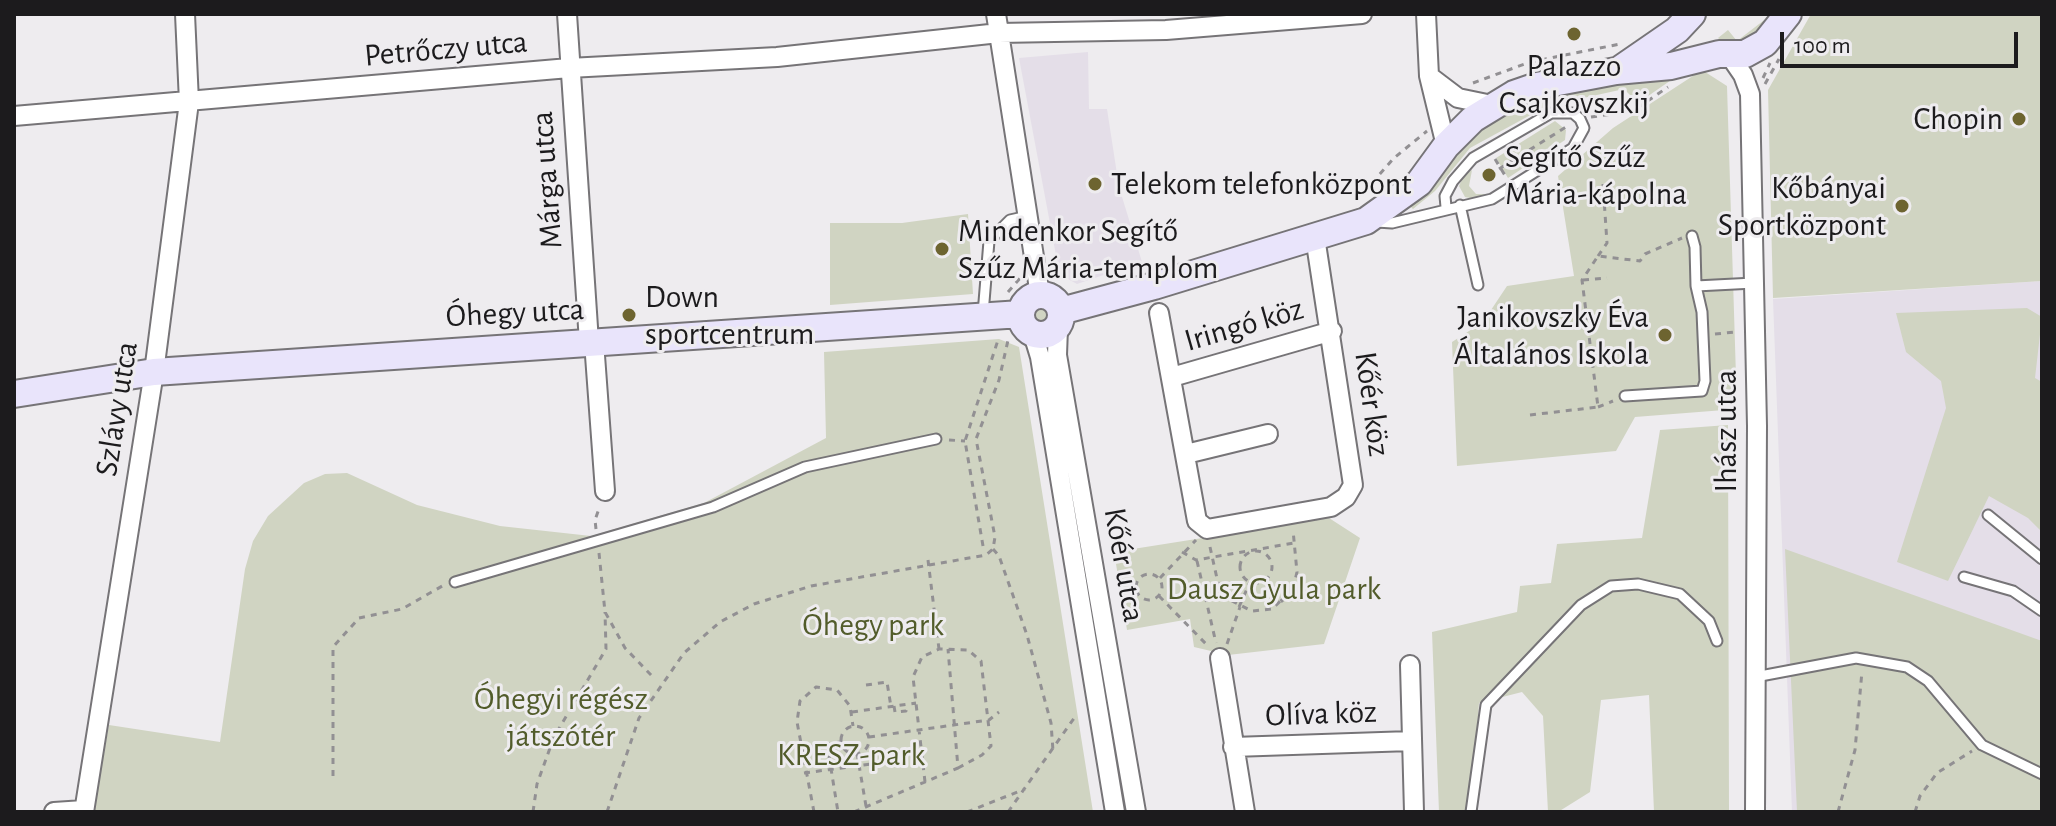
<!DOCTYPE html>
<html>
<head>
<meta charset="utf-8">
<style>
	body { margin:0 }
	#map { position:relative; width:2056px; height:826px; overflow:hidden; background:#eeecef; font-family:"Alegreya Sans",sans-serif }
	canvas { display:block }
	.frame { position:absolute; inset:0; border:16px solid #1c1b1d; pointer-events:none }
	.scale { position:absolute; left:1780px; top:32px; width:238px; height:36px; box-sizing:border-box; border:4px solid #1c1b1d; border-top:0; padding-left:10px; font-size:24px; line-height:28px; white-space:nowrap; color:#1c1b1d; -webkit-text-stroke:6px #eeecef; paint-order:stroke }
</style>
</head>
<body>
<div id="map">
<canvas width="2056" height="826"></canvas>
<div class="frame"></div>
<div class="scale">100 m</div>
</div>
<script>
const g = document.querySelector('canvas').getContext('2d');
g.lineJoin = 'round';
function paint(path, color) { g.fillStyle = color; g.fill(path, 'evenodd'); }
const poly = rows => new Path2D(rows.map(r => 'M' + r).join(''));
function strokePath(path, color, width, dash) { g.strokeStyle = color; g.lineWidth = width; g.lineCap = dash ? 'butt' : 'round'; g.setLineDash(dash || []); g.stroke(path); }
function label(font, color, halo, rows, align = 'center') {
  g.font = font + ' "Alegreya Sans",sans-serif'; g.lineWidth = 6; g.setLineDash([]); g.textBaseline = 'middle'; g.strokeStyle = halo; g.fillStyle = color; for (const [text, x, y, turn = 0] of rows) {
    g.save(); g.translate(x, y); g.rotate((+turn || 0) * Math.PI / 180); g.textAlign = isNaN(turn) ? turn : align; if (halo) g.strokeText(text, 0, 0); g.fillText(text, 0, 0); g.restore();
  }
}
const built = poly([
	[1088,52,1089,109,1107,109,1119,187,1142,262,1077,284,1068,279,1058,266,1019,58],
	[2042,281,2042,812,1792,812,1773,299]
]);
const green = poly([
	[1772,14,1750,44,1723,42,1718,38,1728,30,1737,41],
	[1811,14,2042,14,2042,281,1773,298,1768,90],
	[1702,70,1727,86,1737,409,1635,417,1616,451,1457,466,1452,342,1483,322,1507,286,1574,276,1558,176,1613,128],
	[1680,74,1638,103,1624,89,1547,106,1470,148,1435,191,1413,209,1408,204,1485,124,1510,108,1530,101],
	[1555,121,1566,130,1565,140,1508,178,1496,158],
	[1472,170,1469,186,1476,194,1487,194,1474,199,1465,197,1459,186,1464,175],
	[968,214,973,294,830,305,830,223,902,223],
	'1031 316a11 11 0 1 1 22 0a11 11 0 1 1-22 0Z',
	[2027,308,2042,317,2035,378,2042,382,2042,532,2028,518,1989,496,1948,581,1897,562,1946,408,1941,381,1906,352,1896,313],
	[999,339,1019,347,1093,812,93,812,109,725,220,742,245,569,253,541,268,516,304,483,325,474,347,473,417,505,500,526,591,536,704,503,826,438,824,352],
	[1728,425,1729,812,1654,812,1649,695,1601,700,1590,792,1558,812,1548,812,1543,716,1522,692,1479,703,1475,756,1478,812,1439,812,1432,632,1517,612,1520,586,1551,583,1557,544,1642,538,1660,430],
	[1329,518,1360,538,1324,644,1228,655,1194,647,1190,619,1127,630,1114,552],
	[1785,549,2042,641,2042,812,1797,812]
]);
const path = poly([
	[1763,78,1770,63],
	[1473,83,1530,62,1620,44],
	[1765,84,1779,59],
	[1591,117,1633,111,1668,87],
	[1495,159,1506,177],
	[1499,169,1566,127],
	[1356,201,1394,158,1427,131],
	[1598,256,1607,243,1603,184],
	[1583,280,1607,278],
	[1008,292,1021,277],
	[1715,334,1735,332],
	[1598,407,1613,401],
	[1530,415,1598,407,1582,280,1598,256,1640,261,1645,254,1682,238],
	[949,440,965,441],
	[596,529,595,520,600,506],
	[983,546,965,441,999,337],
	[1210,547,1218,583,1226,598,1252,611,1272,609,1293,589,1297,572,1293,530],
	[993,549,999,556,1027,635,1051,723,1053,751],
	'1240 567a16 16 0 1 1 32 0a16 16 0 1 1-32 0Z',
	[1182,552,1196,560,1294,543],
	[599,553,605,612,625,648,653,677],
	[928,560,939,649],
	[1197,561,1216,643],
	'1136 587a13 13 0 1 1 26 0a13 13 0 1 1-26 0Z',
	[1160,578,1196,540],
	[1266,580,1283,602],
	[1159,596,1209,647],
	[1239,607,1250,582],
	[1227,644,1240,607],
	[866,685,887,682,891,707],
	[894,706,895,712,906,711,905,705],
	[852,712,916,703],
	'841 740a14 14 0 1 1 28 0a14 14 0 1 1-28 0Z',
	[869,737,989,720,999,712],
	[827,744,838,812],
	[800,748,840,742],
	[857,753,867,812],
	[887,762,886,756,898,754,899,760],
	[804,773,923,757],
	[333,776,333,647,359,618,402,609,444,585],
	[925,782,913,677,922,657,939,649,968,650,981,661,991,746,982,755,958,768],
	[533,812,537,784,554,737,606,649,605,612],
	[607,812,639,718,684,653,720,622,754,604,811,586,986,555,993,549,995,537,976,439,999,380,1009,336],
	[814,812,797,722,800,701,816,687,837,690,850,706,853,726],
	[854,812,958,768,948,649],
	[967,812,1025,789],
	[1008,812,1077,714],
	[1838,812,1855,750,1862,671],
	[1915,812,1920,796,1937,773,1972,751]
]);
const lane = poly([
	[1460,205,1478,285],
	[1377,222,1392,223,1492,199,1573,148,1584,128,1580,119,1573,113,1551,113,1473,158,1453,181,1445,196,1446,207],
	[1692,236,1695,247,1696,286,1754,283],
	[983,314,989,241,1010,220,1028,216],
	[1625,396,1702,391,1705,381,1702,312,1696,286],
	[1988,515,2042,559],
	[1964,577,2013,591,2042,611],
	[455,582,713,507,805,467,936,439],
	[1755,677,1856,658,1907,667,1928,681,1982,745,2042,774],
	[1471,812,1486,705,1581,605,1611,586,1638,584,1680,594,1709,621,1717,641]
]);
const street = poly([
	[567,14,589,342],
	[996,14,1040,295],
	[1426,14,1429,76,1446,146],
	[1730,56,1743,75,1750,94,1757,426,1755,812],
	[1429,76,1458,98,1492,105],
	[14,116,569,68,777,57,999,33,1166,30,1362,14],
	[1159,313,1197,521,1207,529,1331,507,1346,497,1353,485,1315,237],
	[1058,328,1057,355,1136,812],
	[1033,334,1040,357,1115,812],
	[594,342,605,491],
	[1172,377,1332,331],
	[1186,454,1268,434],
	[1220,658,1245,812],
	[1410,665,1414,812],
	[1233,747,1411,741],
	[54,812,84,810],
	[84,812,154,372,189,102,185,14]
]);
const secondary = poly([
	[1619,70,1677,30,1692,14],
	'1021 315a20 20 0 1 1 40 0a20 20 0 1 1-40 0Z',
	[1061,311,1154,286,1366,221,1419,183,1446,146,1473,119,1514,94,1537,86,1616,71,1671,66,1719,54,1745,54,1765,43,1788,14],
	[14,394,154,372,1021,314]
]);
const markers = [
	[1574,34,8,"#6d6430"],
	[2019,119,8,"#6d6430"],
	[1489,175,8,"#6d6430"],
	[1095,184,8,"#6d6430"],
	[1902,206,8,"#6d6430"],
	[942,249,8,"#6d6430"],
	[629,315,8,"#6d6430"],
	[1665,335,8,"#6d6430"]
];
const streetNames = [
	["Petrőczy utca",446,49,-5],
	["Márga utca",547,180,-94],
	["Óhegy utca",515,313,-3],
	["Iringó köz",1244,325,-16],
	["Kőér köz",1372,404,82],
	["Szlávy utca",117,409,-81],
	["Ihász utca",1726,431,-90],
	["Kőér utca",1124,565,80],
	["Olíva köz",1321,714,-2]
];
const poiNames = [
	["Palazzo",1574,66,"center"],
	["Csajkovszkij",1574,103,"center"],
	["Chopin",2003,119,"right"],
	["Segítő Szűz",1505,157],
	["Mária-kápolna",1505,194],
	["Telekom telefonközpont",1111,184],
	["Kőbányai",1886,188,"right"],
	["Sportközpont",1886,225,"right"],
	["Mindenkor Segítő",958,231],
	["Szűz Mária-templom",958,268],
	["Down",645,297],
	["sportcentrum",645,334],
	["Janikovszky Éva",1649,317,"right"],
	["Általános Iskola",1649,354,"right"]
];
const parkNames = [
	["Dausz Gyula park",1274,589],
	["Óhegy park",873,625],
	["Óhegyi régész",561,699],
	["játszótér",561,736],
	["KRESZ-park",851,755]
];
paint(built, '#e4dee8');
paint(green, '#d0d4c2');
strokePath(lane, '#767477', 13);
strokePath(street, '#767477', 22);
strokePath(secondary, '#767477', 30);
strokePath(path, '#929093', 3, [6, 6]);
strokePath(lane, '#fff', 9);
strokePath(street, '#fff', 18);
strokePath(secondary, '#e9e4fb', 26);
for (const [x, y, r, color] of markers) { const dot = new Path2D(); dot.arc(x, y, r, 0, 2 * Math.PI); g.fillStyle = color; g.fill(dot); strokePath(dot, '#eeecef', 3); }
label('32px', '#1c1b1d', '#eeecef', streetNames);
label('32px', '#1c1b1d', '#eeecef', poiNames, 'left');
label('32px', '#525c2b', '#eeecef', parkNames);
</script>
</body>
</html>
